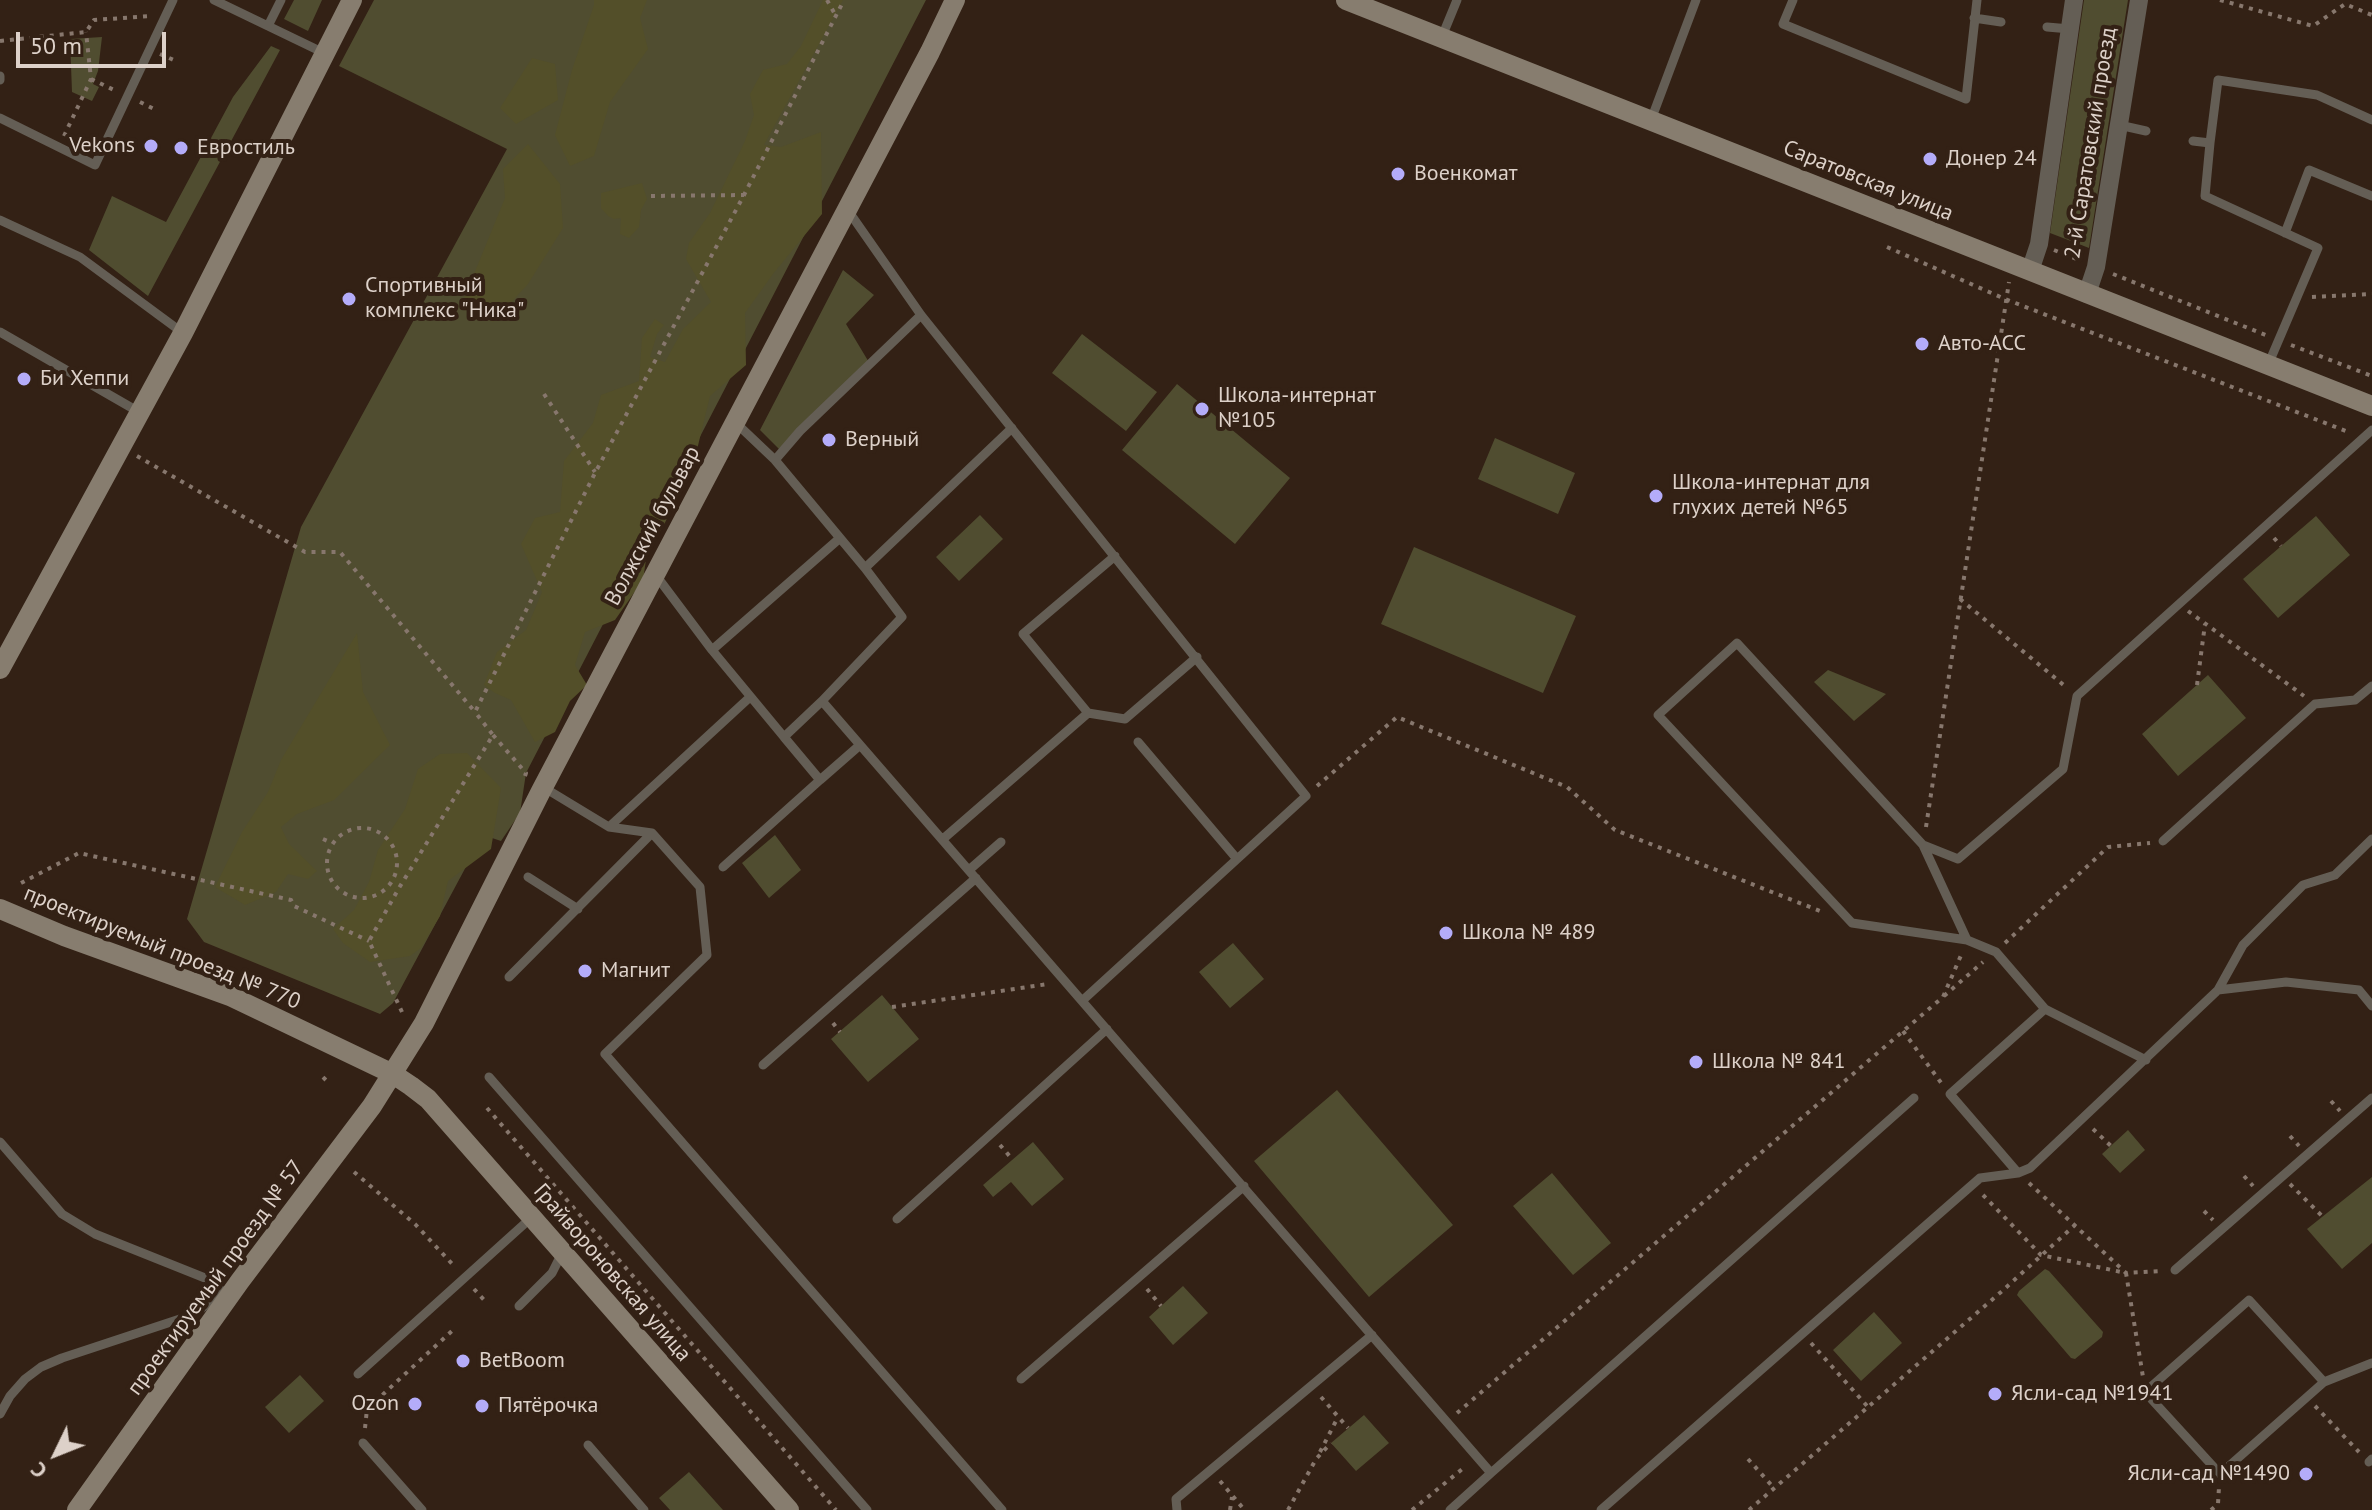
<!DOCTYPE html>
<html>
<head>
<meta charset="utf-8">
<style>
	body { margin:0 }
	#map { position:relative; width:2372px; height:1510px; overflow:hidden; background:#332115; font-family:"PT Sans",sans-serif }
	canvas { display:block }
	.north { position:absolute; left:16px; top:1414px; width:80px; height:80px; -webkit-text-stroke:6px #332115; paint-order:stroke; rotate:227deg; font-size:22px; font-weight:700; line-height:32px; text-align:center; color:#ddd1c9 }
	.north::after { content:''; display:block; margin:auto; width:28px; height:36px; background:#ddd1c9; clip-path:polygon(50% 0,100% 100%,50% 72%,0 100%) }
	.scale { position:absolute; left:16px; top:32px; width:150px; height:36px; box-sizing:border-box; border:4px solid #ddd1c9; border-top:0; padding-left:10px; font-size:24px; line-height:28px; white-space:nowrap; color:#ddd1c9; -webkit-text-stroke:6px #332115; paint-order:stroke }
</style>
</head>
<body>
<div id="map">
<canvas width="2372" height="1510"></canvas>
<div class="north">С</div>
<div class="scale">50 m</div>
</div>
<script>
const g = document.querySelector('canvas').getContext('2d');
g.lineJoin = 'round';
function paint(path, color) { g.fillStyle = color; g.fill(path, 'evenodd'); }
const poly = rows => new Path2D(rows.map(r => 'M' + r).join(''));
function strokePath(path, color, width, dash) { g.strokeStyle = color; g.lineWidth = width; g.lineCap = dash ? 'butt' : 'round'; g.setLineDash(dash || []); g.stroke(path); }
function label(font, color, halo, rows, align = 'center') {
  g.font = font + ' "PT Sans",sans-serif'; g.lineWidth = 8; g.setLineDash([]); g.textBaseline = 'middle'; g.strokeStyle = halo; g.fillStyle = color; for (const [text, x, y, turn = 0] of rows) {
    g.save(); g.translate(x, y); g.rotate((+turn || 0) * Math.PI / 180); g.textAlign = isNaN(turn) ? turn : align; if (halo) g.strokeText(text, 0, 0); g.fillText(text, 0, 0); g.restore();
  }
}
const green = poly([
	[294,0,322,0,308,31,284,19],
	[374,0,926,0,526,773,520,813,501,841,483,835,393,1003,380,1014,204,942,187,919,301,527,507,149,339,66],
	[2084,0,2128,0,2089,248,2050,233],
	[102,37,98,71,93,84,99,87,92,101,72,92,70,39],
	[271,46,280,50,148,296,89,250,112,196,166,222,233,97],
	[843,270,874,295,846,324,870,364,782,452,760,430],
	[1082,334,1157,392,1126,431,1052,373],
	[1177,384,1290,478,1235,544,1122,450],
	[1495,438,1575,473,1558,514,1478,479],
	[980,515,1003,539,959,581,936,557],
	[2316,516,2350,555,2278,618,2243,579],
	[1414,547,1576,616,1543,693,1381,624],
	[1828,670,1886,694,1854,721,1814,682],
	[2208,675,2246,718,2178,776,2142,734],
	[775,835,801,870,769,898,742,863],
	[1233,943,1264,979,1230,1008,1199,972],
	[882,995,919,1039,868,1082,831,1039],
	[1337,1090,1453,1225,1369,1297,1254,1161],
	[2128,1130,2145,1150,2120,1173,2102,1154],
	[1033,1142,1064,1179,1032,1206,1011,1182,993,1197,983,1185],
	[1552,1173,1611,1243,1573,1275,1513,1206],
	[2372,1177,2372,1243,2342,1269,2307,1229],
	[2045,1269,2049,1271,2103,1332,2102,1337,2075,1359,2071,1358,2017,1295,2019,1291],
	[1183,1286,1208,1313,1173,1345,1149,1317],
	[1874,1312,1902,1343,1861,1381,1833,1350],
	[300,1375,324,1401,289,1433,265,1407],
	[1364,1415,1389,1443,1356,1471,1331,1443],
	[689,1472,723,1510,670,1510,659,1498]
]);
const forest = poly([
	[594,0,647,0,640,18,648,49,610,102,594,156,570,166,555,135,572,70,594,5],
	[823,0,843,0,764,145,781,147,821,132,822,214,773,274,745,313,746,365,710,396,695,458,663,527,647,553,643,580,615,620,585,632,575,665,587,685,570,701,555,732,535,742,511,700,495,693,484,685,497,652,526,630,542,592,521,544,535,518,560,512,564,461,593,423,601,395,639,381,642,338,655,319,664,325,657,334,650,357,665,362,683,329,711,302,686,259,689,243,710,213,745,141,754,115,750,94,763,70,787,64,801,46],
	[532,58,555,64,558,100,516,124,500,108],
	[528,144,560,184,563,228,528,284,493,322,463,301,505,198,503,169],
	[642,183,647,199,641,210,639,227,629,238,620,234,621,218,614,219,608,216,601,208,601,193],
	[357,633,363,692,390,745,334,800,297,814,281,827,289,844,317,871,308,879,288,874,276,892,245,905,215,887,242,832,268,792,281,760],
	[467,753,501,788,491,849,448,881,440,916,421,948,410,956,370,962,343,943,333,929,354,910,369,882,378,850,405,809,418,769,440,754]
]);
const path = poly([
	[827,0,836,16],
	[2220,0,2313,26,2345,4,2372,15],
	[0,41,86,32,94,20,151,16],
	[160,54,176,61],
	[91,79,114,90],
	[140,102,154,109],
	[64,136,91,79,86,32],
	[651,196,744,195],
	[1887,247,2005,299,2351,433],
	[2054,250,2079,260],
	[2113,274,2268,336],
	[2312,297,2372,294],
	[2291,345,2372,376],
	[544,394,595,472],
	[137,456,305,552,340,552,475,712],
	[2274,538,2281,546],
	[1960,599,2066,687],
	[2188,611,2304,696],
	[2197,685,2205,624],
	[493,735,526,773,525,776],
	[1317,786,1397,717,1567,787,1615,830,1820,911],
	[1926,827,2009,282],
	'327 863a35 35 0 1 1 70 0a35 35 0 1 1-70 0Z',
	[323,839,332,843],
	[21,883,79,853,291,900,294,906,369,941],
	[2005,943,2108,847,2150,843],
	[1944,996,1983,962],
	[892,1007,1048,984],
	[402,1012,369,941,399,888,493,735,475,712,595,473,744,195,844,0],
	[833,1023,840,1032],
	[1903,1031,1942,1084],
	[323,1080,326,1077],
	[2331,1101,2340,1111],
	[487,1108,836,1510],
	[2093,1129,2111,1146],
	[2290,1136,2299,1146],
	[1000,1145,1013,1160],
	[354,1172,415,1224,455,1267],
	[2244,1176,2253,1186],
	[2029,1183,2126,1273,2161,1271],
	[2290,1184,2323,1217],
	[1983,1195,2041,1255,2126,1273,2143,1377],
	[2204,1211,2213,1220],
	[474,1289,486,1302],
	[1147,1289,1161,1306],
	[1811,1343,1868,1407],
	[1321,1397,1348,1428],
	[2315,1406,2359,1452],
	[1457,1413,1943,997,1962,953],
	[365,1428,367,1409,453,1330],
	[1320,1452,1338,1417],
	[1748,1459,1774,1488],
	[1220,1481,1242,1507],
	[1230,1510,1232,1497],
	[1288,1510,1316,1459,1331,1443],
	[1412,1510,1466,1466],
	[1749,1510,2001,1292,2075,1225],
	[2211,1510,2218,1504,2219,1487]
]);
const lane = poly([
	[214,0,324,53],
	[1793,0,1783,24,1966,99,1977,0],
	[1974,18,2001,22],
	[268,26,281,0],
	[2047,27,2070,29],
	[1441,39,1457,0],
	[0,76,0,80],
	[0,118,95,165,173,0],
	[1651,120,1696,0],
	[2119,125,2146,131],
	[2193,141,2210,143,2218,80,2317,95,2372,120],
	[2210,143,2205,196,2318,248,2268,365],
	[847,209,921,315,1306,796,1083,1000],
	[0,220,80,257,183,333],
	[2285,233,2309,170,2372,196],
	[0,332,139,412],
	[736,423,775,460,865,568,902,617,822,701],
	[775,460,800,431,921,315],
	[1115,556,1023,634,1088,713,1125,719,1197,657],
	[865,568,1012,428],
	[655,574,712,650,784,737,822,701,1491,1473,1450,1510],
	[712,650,840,538],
	[784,737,820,780,860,745],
	[1138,742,1237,859],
	[543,787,609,827,652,833,700,887,707,955,605,1054,1002,1510],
	[609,827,749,698],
	[943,839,1088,713],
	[2163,841,2315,704,2355,700,2372,686],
	[1923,845,1967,940],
	[723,867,820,780],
	[969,870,1001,842],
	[528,877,578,909],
	[509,977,652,833],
	[2218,990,2243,945,2303,885,2335,875,2372,839],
	[2146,1060,2045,1009,1996,952,1967,940,1852,923,1658,715,1737,643,1923,845,1958,859,2063,769,2077,696,2372,430],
	[763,1065,976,878],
	[489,1077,867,1510],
	[0,1142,62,1214,95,1234,210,1280,223,1292],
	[2018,1173,1950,1094,2045,1009],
	[897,1219,1107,1029],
	[2175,1270,2372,1098],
	[519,1306,552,1273,562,1253],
	[358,1374,532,1217],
	[1021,1379,1244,1186],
	[2324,1382,2249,1300,2145,1392,2220,1474,2324,1382,2372,1363],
	[0,1414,10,1396,25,1379,41,1367,62,1358,195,1314,223,1291],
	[363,1443,422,1510],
	[588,1445,644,1510],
	[2369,1462,2372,1459],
	[1491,1473,1914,1098],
	[1177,1510,1176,1499,1372,1335],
	[1601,1510,1980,1178,2018,1173,2030,1168,2218,990,2286,982,2359,990,2372,1006]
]);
const street = poly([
	[2030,271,2039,244,2074,0],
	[2087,294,2096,267,2139,0]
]);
const secondary = poly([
	[1346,0,2372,406],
	[0,669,183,333,352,0],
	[0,909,64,936,230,996,393,1074,411,1086,428,1099,789,1510],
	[77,1510,240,1281,372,1106,424,1023,541,791,930,52,955,0]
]);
const markers = [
	[151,146,8,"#b4acf9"],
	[181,148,8,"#b4acf9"],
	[1930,159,8,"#b4acf9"],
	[1398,174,8,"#b4acf9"],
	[349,299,8,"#b4acf9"],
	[1922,344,8,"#b4acf9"],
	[24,379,8,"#b4acf9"],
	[1202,409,8,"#b4acf9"],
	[829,440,8,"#b4acf9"],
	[1656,496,8,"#b4acf9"],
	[1446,933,8,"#b4acf9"],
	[585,971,8,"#b4acf9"],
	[1696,1062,8,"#b4acf9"],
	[463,1361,8,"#b4acf9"],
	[1995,1394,8,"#b4acf9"],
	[415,1404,8,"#b4acf9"],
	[482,1406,8,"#b4acf9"],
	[2306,1474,8,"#b4acf9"]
];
const streetNames = [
	["2-й Саратовский проезд",2091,143,-81],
	["Саратовская улица",1868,181,22],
	["Волжский бульвар",653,526,-62],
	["проектируемый проезд № 770",162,948,22],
	["Грайвороновская улица",612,1273,49],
	["проектируемый проезд № 57",216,1278,-54]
];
const poiNames = [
	["Vekons",135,146,"right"],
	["Евростиль",197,148],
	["Донер 24",1946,159],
	["Военкомат",1414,174],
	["Спортивный",365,286],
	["комплекс \"Ника\"",365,311],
	["Авто-АСС",1938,344],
	["Би Хеппи",40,379],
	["Школа-интернат",1218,396],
	["№105",1218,421],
	["Верный",845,440],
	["Школа-интернат для",1672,483],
	["глухих детей №65",1672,508],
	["Школа № 489",1462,933],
	["Магнит",601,971],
	["Школа № 841",1712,1062],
	["BetBoom",479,1361],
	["Ясли-сад №1941",2011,1394],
	["Ozon",399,1404,"right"],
	["Пятёрочка",498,1406],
	["Ясли-сад №1490",2290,1474,"right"]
];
paint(green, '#504d30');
paint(forest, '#534f29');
strokePath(path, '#87776d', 4, [4, 6]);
strokePath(lane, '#645e55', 9);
strokePath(street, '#645e55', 18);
strokePath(secondary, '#877d6f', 20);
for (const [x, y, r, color] of markers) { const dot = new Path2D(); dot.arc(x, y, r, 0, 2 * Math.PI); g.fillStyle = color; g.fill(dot); strokePath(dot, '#332115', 3); }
label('22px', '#ddd1c9', '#332115', streetNames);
label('22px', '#ddd1c9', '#332115', poiNames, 'left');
</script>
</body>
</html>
